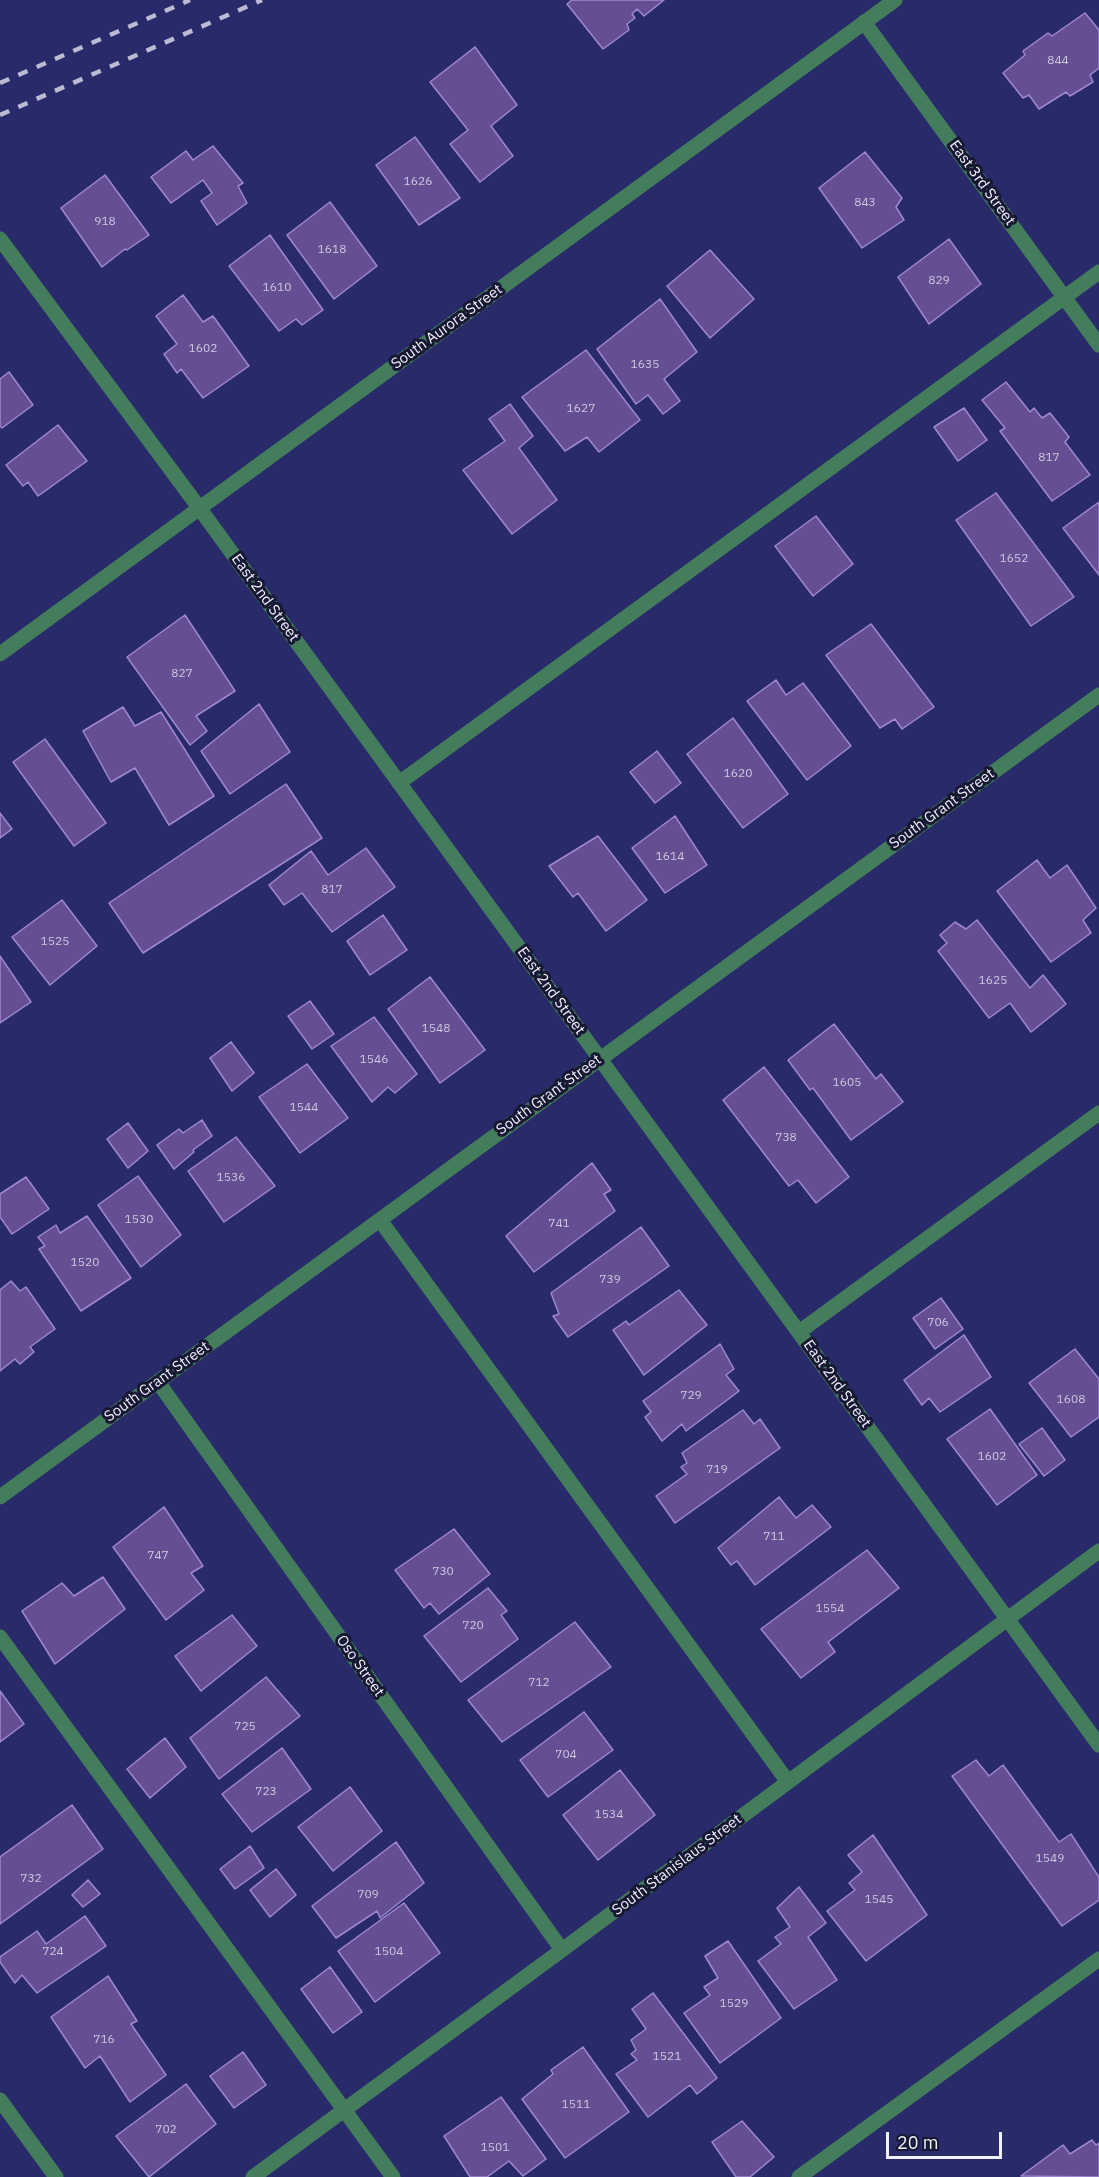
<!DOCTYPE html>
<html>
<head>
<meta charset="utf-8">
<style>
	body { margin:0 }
	#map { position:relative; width:1099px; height:2177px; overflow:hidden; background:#292a69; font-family:"IBM Plex Sans",sans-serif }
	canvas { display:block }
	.scale { position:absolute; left:886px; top:2132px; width:116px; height:27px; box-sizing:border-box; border:3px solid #f0f1f9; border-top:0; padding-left:8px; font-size:18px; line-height:21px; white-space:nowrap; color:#f0f1f9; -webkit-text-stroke:4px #161834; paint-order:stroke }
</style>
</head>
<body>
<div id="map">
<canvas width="1099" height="2177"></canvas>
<div class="scale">20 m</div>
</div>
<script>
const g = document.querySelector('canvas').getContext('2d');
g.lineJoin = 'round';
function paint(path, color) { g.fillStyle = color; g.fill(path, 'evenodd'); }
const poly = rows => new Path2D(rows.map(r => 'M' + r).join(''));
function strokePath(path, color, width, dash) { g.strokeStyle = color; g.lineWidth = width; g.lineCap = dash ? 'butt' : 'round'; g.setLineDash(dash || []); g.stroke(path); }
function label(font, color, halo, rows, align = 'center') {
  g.font = font + ' "IBM Plex Sans",sans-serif'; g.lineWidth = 6; g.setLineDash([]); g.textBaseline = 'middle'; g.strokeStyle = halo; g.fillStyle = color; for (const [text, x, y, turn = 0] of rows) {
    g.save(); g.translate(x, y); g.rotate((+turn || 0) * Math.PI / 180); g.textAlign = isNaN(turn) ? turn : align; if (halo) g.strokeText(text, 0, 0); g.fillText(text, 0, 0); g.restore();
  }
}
const building = poly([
	[572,0,664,0,644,16,637,9,632,14,635,18,627,24,629,30,603,49,567,4,572,0],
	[1085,13,1099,30,1099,68,1090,75,1093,82,1070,96,1066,92,1039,109,1029,95,1023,98,1003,73,1025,55,1023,51,1048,33,1052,36,1085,13],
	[475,47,517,105,491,126,513,156,480,182,450,144,468,130,430,82,475,47],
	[415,137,460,198,419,225,376,165,415,137],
	[213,146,243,183,238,186,247,203,217,225,201,201,212,193,203,180,171,203,151,177,186,151,193,160,213,146],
	[865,152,902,198,896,207,904,220,862,248,819,188,865,152],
	[105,175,149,235,127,250,125,249,102,267,61,208,105,175],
	[330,202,377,266,334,299,287,235,330,202],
	[270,235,323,310,302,325,296,319,279,331,229,266,270,235],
	[949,239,981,284,929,324,898,277,949,239],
	[710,250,754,299,710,338,667,286,710,250],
	[183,295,203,322,213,316,249,366,203,398,181,369,177,373,164,354,177,344,156,316,183,295],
	[660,299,697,352,664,379,680,401,663,414,648,395,636,404,597,349,660,299],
	[586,350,640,420,599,452,587,437,565,451,522,397,586,350],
	[9,372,33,405,2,428,0,426,0,379,9,372],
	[1006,382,1030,412,1034,408,1042,418,1050,413,1069,437,1065,442,1090,475,1052,501,1000,431,1005,428,982,400,1006,382],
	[510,404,533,436,519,448,557,500,512,534,463,470,505,441,489,419,510,404],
	[964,408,987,440,958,461,934,427,964,408],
	[58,425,87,461,38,496,28,482,23,486,6,465,58,425],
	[996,493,1074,597,1031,626,956,520,996,493],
	[1099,502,1099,575,1063,528,1099,502],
	[816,516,853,564,813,596,775,546,816,516],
	[185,615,235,691,196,716,207,731,190,745,127,657,185,615],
	[871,624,934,707,902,729,895,719,880,728,826,655,871,624],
	[776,680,786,695,803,683,851,746,807,780,747,701,776,680],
	[259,704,290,752,230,794,201,751,259,704],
	[123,707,135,726,161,712,214,796,169,825,135,768,111,782,83,731,123,707],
	[733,718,788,794,743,828,687,754,733,718],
	[45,739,106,823,74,846,13,762,45,739],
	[657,751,681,783,655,803,630,772,657,751],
	[286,784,322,838,143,953,109,903,286,784],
	[0,813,12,829,0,838,0,813],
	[675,816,707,865,665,893,632,848,675,816],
	[598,836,647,900,606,931,578,893,573,897,549,866,598,836],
	[366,848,395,887,332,932,302,893,284,905,269,885,311,851,328,875,366,848],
	[1037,860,1050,878,1067,865,1096,908,1083,920,1091,933,1051,962,997,891,1037,860],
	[62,900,97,946,50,985,12,937,62,900],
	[383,915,407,950,370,975,347,941,383,915],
	[977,920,1030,988,1043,975,1066,1004,1031,1032,1010,1003,989,1018,938,951,947,943,940,935,955,922,966,929,977,920],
	[0,956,31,1002,0,1023,0,956],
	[430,977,485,1050,440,1083,388,1009,430,977],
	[310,1001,334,1034,312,1049,288,1016,310,1001],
	[374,1017,417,1074,395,1093,388,1087,372,1102,331,1046,374,1017],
	[834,1024,876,1079,881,1074,903,1102,851,1140,813,1088,810,1090,788,1060,834,1024],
	[231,1042,254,1073,232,1091,210,1058,231,1042],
	[307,1064,348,1118,300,1153,259,1097,307,1064],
	[764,1067,849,1177,816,1203,798,1180,789,1186,723,1100,764,1067],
	[202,1120,212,1136,193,1150,194,1152,174,1169,157,1145,179,1129,183,1133,202,1120],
	[128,1123,148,1151,128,1168,107,1139,128,1123],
	[236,1137,275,1186,224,1222,188,1171,236,1137],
	[592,1163,611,1190,604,1194,615,1211,534,1272,506,1236,592,1163],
	[138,1176,181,1235,141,1267,98,1205,138,1176],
	[26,1177,49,1209,12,1234,0,1217,0,1194,26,1177],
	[87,1216,131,1278,81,1311,39,1249,45,1246,38,1237,56,1225,60,1233,87,1216],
	[641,1227,669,1266,568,1337,553,1316,559,1314,551,1293,641,1227],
	[11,1281,20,1291,26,1287,55,1329,30,1347,34,1352,20,1364,15,1359,0,1371,0,1290,11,1281],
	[679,1290,707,1325,644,1375,613,1330,626,1321,629,1325,679,1290],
	[941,1298,963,1329,935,1349,913,1318,941,1298],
	[964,1335,991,1377,940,1412,929,1398,922,1405,904,1380,964,1335],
	[720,1344,734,1369,726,1375,739,1391,686,1431,682,1424,662,1441,645,1417,651,1412,643,1401,720,1344],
	[1075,1349,1099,1379,1099,1417,1071,1437,1029,1383,1075,1349],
	[990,1409,1037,1475,997,1505,947,1439,990,1409],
	[743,1410,754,1424,760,1419,780,1448,675,1523,656,1496,687,1474,681,1467,687,1463,682,1453,743,1410],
	[1042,1428,1065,1460,1044,1476,1019,1444,1042,1428],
	[779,1497,796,1518,812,1505,831,1527,755,1585,737,1561,731,1565,718,1548,779,1497],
	[164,1507,203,1566,191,1573,204,1590,166,1620,113,1547,164,1507],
	[454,1529,490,1574,439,1614,430,1603,424,1608,395,1570,454,1529],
	[867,1550,899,1588,828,1642,835,1652,801,1678,761,1629,867,1550],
	[103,1577,125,1609,55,1664,22,1611,62,1583,74,1596,103,1577],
	[488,1588,507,1611,501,1615,518,1639,461,1682,424,1636,488,1588],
	[232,1615,257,1646,201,1691,175,1656,232,1615],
	[575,1622,611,1667,502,1742,468,1700,575,1622],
	[266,1677,300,1716,219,1779,190,1738,266,1677],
	[0,1691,24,1724,0,1742,0,1691],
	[584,1712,613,1750,548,1797,520,1760,584,1712],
	[165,1738,186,1767,150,1798,127,1769,165,1738],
	[282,1748,311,1789,252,1832,222,1794,282,1748],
	[976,1760,989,1776,1003,1765,1059,1842,1071,1834,1099,1877,1099,1900,1062,1926,952,1776,976,1760],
	[620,1770,655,1815,598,1860,563,1815,620,1770],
	[350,1787,382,1831,333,1871,298,1827,350,1787],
	[72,1805,103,1849,0,1924,0,1857,72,1805],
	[873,1835,927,1915,866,1961,827,1911,855,1890,849,1883,862,1872,848,1855,873,1835],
	[396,1842,424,1883,380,1918,377,1911,336,1938,312,1906,396,1842],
	[250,1846,264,1868,235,1889,220,1869,250,1846],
	[276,1869,296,1895,270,1917,250,1890,276,1869],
	[88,1880,100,1894,83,1907,72,1895,88,1880],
	[799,1887,826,1923,808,1937,837,1980,794,2009,758,1961,781,1944,775,1937,790,1927,777,1908,799,1887],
	[404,1903,440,1953,375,2002,338,1951,404,1903],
	[85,1916,106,1946,37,1993,22,1975,15,1983,0,1962,0,1957,37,1931,46,1944,85,1916],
	[728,1941,781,2018,720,2063,684,2013,710,1995,704,1987,718,1978,705,1956,728,1941],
	[330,1967,362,2012,333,2033,301,1989,330,1967],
	[108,1976,137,2021,131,2024,166,2075,130,2102,100,2056,85,2068,51,2017,108,1976],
	[653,1993,717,2078,697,2094,690,2085,648,2117,616,2074,637,2060,631,2054,636,2050,631,2040,646,2029,632,2009,653,1993],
	[583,2047,629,2112,565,2158,522,2099,553,2074,551,2070,583,2047],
	[243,2052,266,2085,234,2108,210,2076,243,2052],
	[186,2084,216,2124,149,2177,116,2136,186,2084],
	[501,2097,546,2159,523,2176,509,2161,487,2177,470,2177,444,2136,501,2097],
	[742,2121,774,2157,750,2177,736,2177,712,2142,742,2121],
	[1092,2140,1096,2145,1099,2143,1099,2177,1021,2176,1063,2145,1070,2154,1092,2140]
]);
const lane = poly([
	[399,783,1099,272],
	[380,1220,788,1782],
	[799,1332,1099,1113],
	[0,1637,345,2111],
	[799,2177,1099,1959]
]);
const street = poly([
	[864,22,1099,345],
	[0,239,200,509,1099,1745],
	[0,654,895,0],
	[158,1382,562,1950],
	[0,1497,1099,695],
	[0,2100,56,2177],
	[345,2111,393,2177],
	[253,2177,562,1950,1099,1551]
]);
const rail = poly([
	[0,83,190,0],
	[0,115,262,0]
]);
const numberNames = [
	["844",1058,61],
	["1626",418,182],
	["843",865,203],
	["918",105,222],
	["1618",332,250],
	["829",939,281],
	["1610",277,288],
	["1602",203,349],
	["1635",645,365],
	["1627",581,409],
	["817",1049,458],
	["1652",1014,559],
	["827",182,674],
	["1620",738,774],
	["1614",670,857],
	["817",332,890],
	["1525",55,942],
	["1625",993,981],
	["1548",436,1029],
	["1546",374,1060],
	["1605",847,1083],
	["1544",304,1108],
	["738",786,1138],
	["1536",231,1178],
	["1530",139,1220],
	["741",559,1224],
	["1520",85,1263],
	["739",610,1280],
	["706",938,1323],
	["729",691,1396],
	["1608",1071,1400],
	["1602",992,1457],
	["719",717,1470],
	["711",774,1537],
	["747",158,1556],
	["730",443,1572],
	["1554",830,1609],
	["720",473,1626],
	["712",539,1683],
	["725",245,1727],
	["704",566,1755],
	["723",266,1792],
	["1534",609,1815],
	["1549",1050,1859],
	["732",31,1879],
	["709",368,1895],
	["1545",879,1900],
	["724",53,1952],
	["1504",389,1952],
	["1529",734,2004],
	["716",104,2040],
	["1521",667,2057],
	["1511",576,2105],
	["702",166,2130],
	["1501",495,2148]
];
const streetNames = [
	["East 3rd Street",982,183,54],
	["South Aurora Street",447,327,-36],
	["East 2nd Street",265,598,54],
	["South Grant Street",942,809,-36],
	["East 2nd Street",551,991,54],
	["South Grant Street",549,1095,-36],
	["South Grant Street",157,1382,-36],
	["East 2nd Street",837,1384,54],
	["Oso Street",360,1666,55],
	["South Stanislaus Street",677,1865,-37]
];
paint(building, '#654e92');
strokePath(building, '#9f88d1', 1.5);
strokePath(lane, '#437d5c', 15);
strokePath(street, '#437d5c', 15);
strokePath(rail, '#bbbcd3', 4.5, [10, 10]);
label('12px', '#cdc8df', null, numberNames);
label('15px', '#f0f1f9', '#161834', streetNames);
</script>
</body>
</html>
